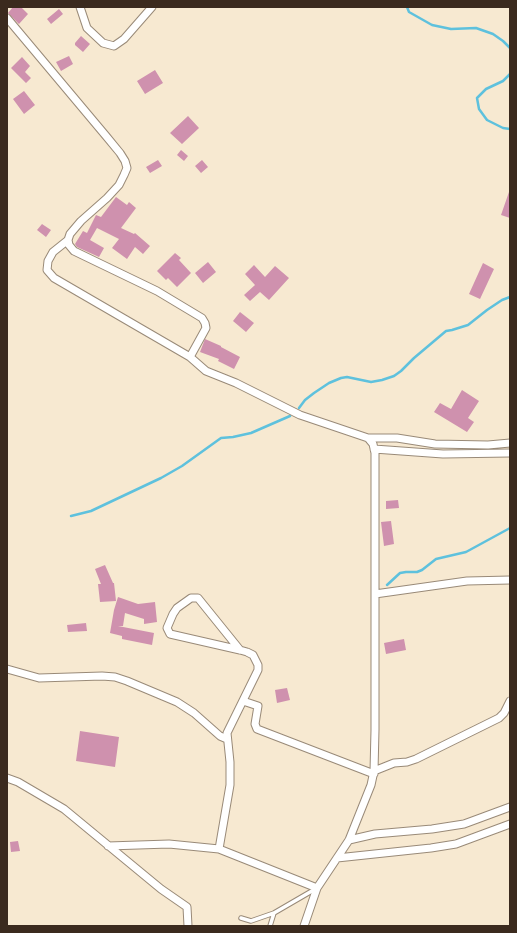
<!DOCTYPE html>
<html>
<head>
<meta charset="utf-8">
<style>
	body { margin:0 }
	#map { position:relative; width:517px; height:933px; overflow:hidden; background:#f7e9d1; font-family:"IM FELL DW Pica",serif }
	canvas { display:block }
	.frame { position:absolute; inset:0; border:8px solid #3b2a1e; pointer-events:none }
</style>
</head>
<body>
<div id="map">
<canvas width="517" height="933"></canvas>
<div class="frame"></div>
</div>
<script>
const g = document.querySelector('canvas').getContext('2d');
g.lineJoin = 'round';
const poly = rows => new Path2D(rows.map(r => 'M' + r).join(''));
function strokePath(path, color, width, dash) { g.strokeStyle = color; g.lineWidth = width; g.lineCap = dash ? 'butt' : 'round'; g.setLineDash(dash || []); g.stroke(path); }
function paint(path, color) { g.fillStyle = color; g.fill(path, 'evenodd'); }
const stream = poly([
	[407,7,409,12,432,25,451,29,476,28,493,34,503,41,510,48],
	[510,74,503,81,486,89,477,98,479,109,487,120,503,128,510,129],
	[299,408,305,400,314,393,329,383,341,378,347,377,371,382,382,380,394,376,401,371,414,358,446,331,452,330,468,325,487,310,502,300,510,297],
	[71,516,91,511,161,478,182,466,221,438,233,437,251,433,290,416],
	[387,585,400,573,406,572,417,572,422,570,436,559,466,552,510,528]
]);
const building = poly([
	[13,7,21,7,28,14,19,24,8,13],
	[59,9,63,14,51,24,47,19],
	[81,36,90,44,83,52,75,45,75,43],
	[69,56,73,64,61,71,56,62],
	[22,57,30,66,25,72,31,78,26,83,11,68],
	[155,70,163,83,145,94,137,81],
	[24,91,35,105,24,114,13,99],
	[188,116,199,128,182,144,170,133],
	[181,150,188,156,184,161,177,155],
	[158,160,162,166,150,173,146,167],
	[202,160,208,167,201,173,195,166],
	[509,192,510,192,510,218,501,215],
	[116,197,127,205,129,202,136,208,121,228,134,234,135,233,150,246,143,254,135,247,127,259,112,248,119,239,97,228,90,240,104,248,99,257,77,247,75,244,83,231,87,233,96,215,101,217],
	[42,224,51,230,46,237,37,230],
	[175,253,181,258,179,260,191,273,177,287,168,278,166,280,157,271],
	[208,262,216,272,203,283,195,273],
	[483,263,494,269,480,299,469,294],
	[254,265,265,277,275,266,289,278,269,300,260,292,250,301,244,295,255,285,245,274],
	[240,312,254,323,246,332,233,321],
	[205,339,221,346,221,347,240,357,234,369,218,361,219,359,200,352],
	[462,390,479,401,468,418,474,422,467,432,434,412,440,403,451,409],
	[398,500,399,508,386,509,386,501],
	[391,521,394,544,384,546,381,522],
	[105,565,113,583,114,583,116,601,100,602,98,584,101,584,95,569],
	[118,597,138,604,155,602,157,622,144,624,144,619,125,613,123,626,118,626,154,633,152,645,122,639,122,636,110,633,114,610],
	[86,623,87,631,68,632,67,625],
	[404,639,406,650,386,654,384,643],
	[287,688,290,700,277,703,275,690],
	[80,731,119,737,115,767,76,761],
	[18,841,20,851,11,852,10,842]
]);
const lane = poly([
	[241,918,251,921,274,913],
	[270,926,274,913,317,888]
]);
const street = poly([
	[80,7,87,28,103,43,114,46,124,39,152,7],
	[7,18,106,136,120,153,125,161,127,168,124,175,119,185,107,198,81,221,70,234,68,240,69,245,74,251,157,291,202,318,205,323,206,328,190,357,206,371,236,383,300,415,368,438,373,444,375,453,375,730,374,771,371,785,349,840,317,888,304,926],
	[68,240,53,252,48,261,47,270,54,278,190,357],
	[368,438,397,438,435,444,488,445,510,443],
	[374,449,443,454,510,453],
	[375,594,467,581,510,580],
	[7,669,39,678,102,676,115,677,127,681,177,702,194,713,220,736,227,739],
	[243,701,258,706,255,724,257,729,374,774],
	[374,771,394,763,407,762,416,759,499,718,504,713,510,701],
	[7,778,18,782,64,809,161,889,187,907,188,926],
	[349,840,375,834,432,829,464,824,510,807],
	[108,846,169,844,219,849,317,888],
	[219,849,230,785,230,762,227,733,258,670,258,665,253,655,247,652,240,650,170,634,167,628,173,614,177,608,191,598,198,598,240,650],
	[337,858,431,848,456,844,510,824]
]);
strokePath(stream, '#5ec1dd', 2.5);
paint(building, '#cf91ae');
strokePath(lane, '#998a78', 5.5);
strokePath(street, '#998a78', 9);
strokePath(lane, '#fff', 3.5);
strokePath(street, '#fff', 7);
</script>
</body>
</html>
